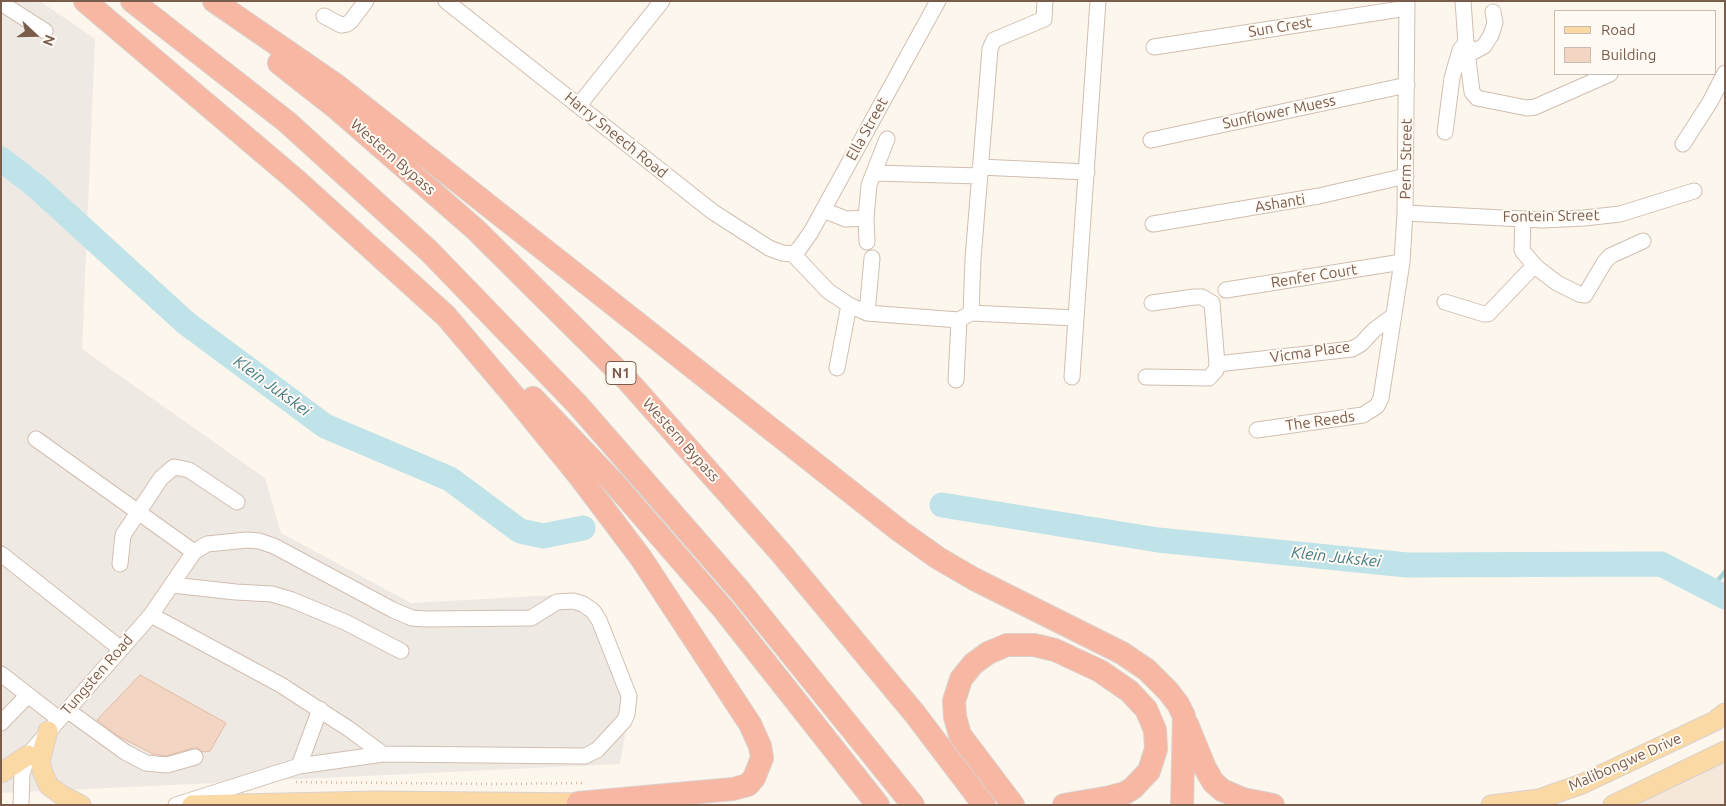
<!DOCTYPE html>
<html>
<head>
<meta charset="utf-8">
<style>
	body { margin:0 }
	#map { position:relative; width:1726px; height:806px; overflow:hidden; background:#fdf6ec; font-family:Ubuntu,sans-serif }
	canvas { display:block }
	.frame { position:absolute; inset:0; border:2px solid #7a5c4d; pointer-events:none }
	.legend { position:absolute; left:1554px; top:10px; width:162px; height:65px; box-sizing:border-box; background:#fffaf3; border:1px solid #cabbb1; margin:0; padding:6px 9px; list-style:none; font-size:15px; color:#7a5c4d }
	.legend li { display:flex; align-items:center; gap:10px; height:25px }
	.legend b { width:25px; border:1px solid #cabbb1 }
	.north { position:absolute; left:10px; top:10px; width:50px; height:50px; -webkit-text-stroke:4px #fffaf3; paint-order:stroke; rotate:111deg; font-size:14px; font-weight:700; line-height:20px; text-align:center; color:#7a5c4d }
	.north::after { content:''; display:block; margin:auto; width:18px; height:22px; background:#7a5c4d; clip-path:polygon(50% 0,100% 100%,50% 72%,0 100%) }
</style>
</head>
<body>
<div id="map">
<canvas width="1726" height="806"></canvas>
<div class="frame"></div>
<ul class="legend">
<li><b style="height:6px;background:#fbd9a5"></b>Road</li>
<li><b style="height:14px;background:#f3d5c3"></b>Building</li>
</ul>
<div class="north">N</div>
</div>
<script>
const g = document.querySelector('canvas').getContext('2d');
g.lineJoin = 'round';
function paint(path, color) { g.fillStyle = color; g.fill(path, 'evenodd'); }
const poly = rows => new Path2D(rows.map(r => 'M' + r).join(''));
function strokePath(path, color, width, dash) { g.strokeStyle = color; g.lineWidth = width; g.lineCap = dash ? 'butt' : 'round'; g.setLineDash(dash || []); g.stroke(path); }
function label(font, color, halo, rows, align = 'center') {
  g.font = font + ' Ubuntu,sans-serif'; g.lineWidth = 4; g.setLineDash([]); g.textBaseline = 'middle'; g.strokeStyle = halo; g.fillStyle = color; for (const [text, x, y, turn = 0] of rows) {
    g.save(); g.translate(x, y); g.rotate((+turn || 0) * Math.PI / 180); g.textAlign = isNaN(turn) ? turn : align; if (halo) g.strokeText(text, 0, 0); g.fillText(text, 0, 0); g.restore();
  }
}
const residential = poly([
	[1725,751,1725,805,1605,805]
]);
const industrial = poly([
	[1,1,40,1,95,39,82,349,265,478,281,533,411,603,572,594,593,616,630,706,620,764,1,793]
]);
const stream = poly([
	[1710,590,1725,572]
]);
const river = poly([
	[1,159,37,187,186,323,325,426,450,479,520,531,543,536,583,528],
	[942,505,1158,540,1407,565,1661,564,1725,597]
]);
const building = poly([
	[140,675,226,723,210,751,203,752,198,748,193,748,166,756,153,754,118,736,97,720,140,675]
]);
const path = poly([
	[296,782,497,784,585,783]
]);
const minor = poly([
	[446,1,713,212,769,248,782,253,793,254],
	[1463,1,1466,43,1472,92,1477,98,1527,108,1535,107,1610,74],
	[1,3,45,31],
	[324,16,341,25,347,24,351,21,366,1],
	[1154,47,1407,8],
	[579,105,662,1],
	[1445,132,1452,78,1460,50,1466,43,1471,50,1475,51,1484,46,1491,35,1495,23,1493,12],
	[1151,140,1407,85],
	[1683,144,1710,102,1725,73],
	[980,167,1087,172],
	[874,173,980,176],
	[823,210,846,219,866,218],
	[1405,213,1543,220,1584,218,1620,214,1694,191],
	[1523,219,1522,250,1524,253,1536,267],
	[1153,224,1319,196,1406,176],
	[867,242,866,218,869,185,887,139],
	[793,254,828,291,849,305,867,313,959,320,971,313,1076,318,1098,1],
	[793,254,799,249,811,232,938,1],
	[1226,290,1402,262],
	[1445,302,1484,314,1488,314,1530,270,1536,267,1557,283,1579,294,1585,295,1604,263,1610,256,1643,241],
	[867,313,872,258],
	[971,313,973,259,990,49,994,40,1044,19,1045,1],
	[1217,364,1352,349,1361,344,1374,330,1393,316],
	[837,368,849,305],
	[1072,377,1076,318],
	[1146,377,1209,378,1216,370,1217,364,1212,303,1202,297,1194,297,1152,303],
	[956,380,959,320],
	[1257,430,1363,415,1377,406,1381,398,1402,262,1405,213,1407,1],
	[36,439,194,552],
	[1,554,121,649],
	[120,564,123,535,161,478,174,467,189,470,237,502],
	[172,585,236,592,272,594,292,600,345,622,401,651],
	[1,674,59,719],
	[67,710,125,752,146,763,167,765,195,757],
	[1,723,28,695],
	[299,766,320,709],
	[21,805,22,774,28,755,151,615,194,552,207,544,247,540,259,541,274,546,393,610,412,618,426,619,531,618,557,602,573,601,583,604,593,611,599,620,629,696,627,714,624,721,597,750,585,756,383,754,349,729,281,685,151,615],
	[176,805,299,766,383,754]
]);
const major = poly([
	[48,731,40,761,43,773,49,786,63,796,81,805],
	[1,773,28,755],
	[192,805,376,801,591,803],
	[1491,805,1539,799,1582,784,1715,721,1725,713],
	[1613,805,1725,751]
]);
const highway = poly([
	[85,1,297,181,446,316,514,396,580,477,641,558,750,724,760,746,762,758,754,778,748,785,733,789,578,803],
	[132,1,287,122,429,251,577,404,741,592,913,805],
	[214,1,336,85,900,531,938,558,974,579,1122,653,1147,670,1168,691,1178,704,1184,716,1182,805],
	[279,63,335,107,475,229,629,382,781,553,915,714,984,805],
	[533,398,614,483,724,610,878,805],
	[1187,724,1205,768,1213,782,1222,790,1243,799,1273,805],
	[1013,805,960,735,955,717,954,701,961,679,973,664,988,653,1007,645,1034,645,1055,650,1100,671,1129,691,1146,709,1155,730,1156,749,1149,771,1133,788,1125,793,1110,797,1064,805]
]);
const shields = [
	[621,373,30]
];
const shieldNames = [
	["N1",621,373]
];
const streetNames = [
	["Sun Crest",1280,27,-9],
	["Sunflower Muess",1279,112,-12],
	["Ella Street",867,129,-61],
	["Harry Sneech Road",616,135,39],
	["Western Bypass",393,157,41],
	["Perm Street",1406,159,-89],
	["Ashanti",1280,203,-9],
	["Fontein Street",1551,216,-1],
	["Renfer Court",1314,276,-9],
	["Vicma Place",1310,352,-8],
	["The Reeds",1320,421,-8],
	["Western Bypass",681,440,48],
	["Tungsten Road",97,675,-49],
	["Malibongwe Drive",1625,762,-24]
];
const waterNames = [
	["Klein Jukskei",272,386,36],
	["Klein Jukskei",1336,557,6]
];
paint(residential, '#f5e8da');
paint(industrial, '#efe9e4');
strokePath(stream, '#a5d3da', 4.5);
strokePath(river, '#bfe3e8', 25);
paint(building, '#f3d5c3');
strokePath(building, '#e6bba3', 1);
strokePath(minor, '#d1beb0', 17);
strokePath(major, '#dad1cd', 21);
strokePath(highway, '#dad1cd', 24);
strokePath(path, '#d9b8a5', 2.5, [1, 4]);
strokePath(minor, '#fff', 15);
strokePath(major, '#fbd9a5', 19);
strokePath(highway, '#f7b7a3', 22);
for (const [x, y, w] of shields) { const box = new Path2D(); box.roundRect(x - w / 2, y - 11.5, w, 23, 4); g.fillStyle = '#fffaf3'; g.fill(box); strokePath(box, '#7a5c4d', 1); }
label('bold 14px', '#7a5c4d', null, shieldNames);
label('15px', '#7a5c4d', '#fffaf3', streetNames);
label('italic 16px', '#437c86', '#fffaf3', waterNames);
</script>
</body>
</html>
